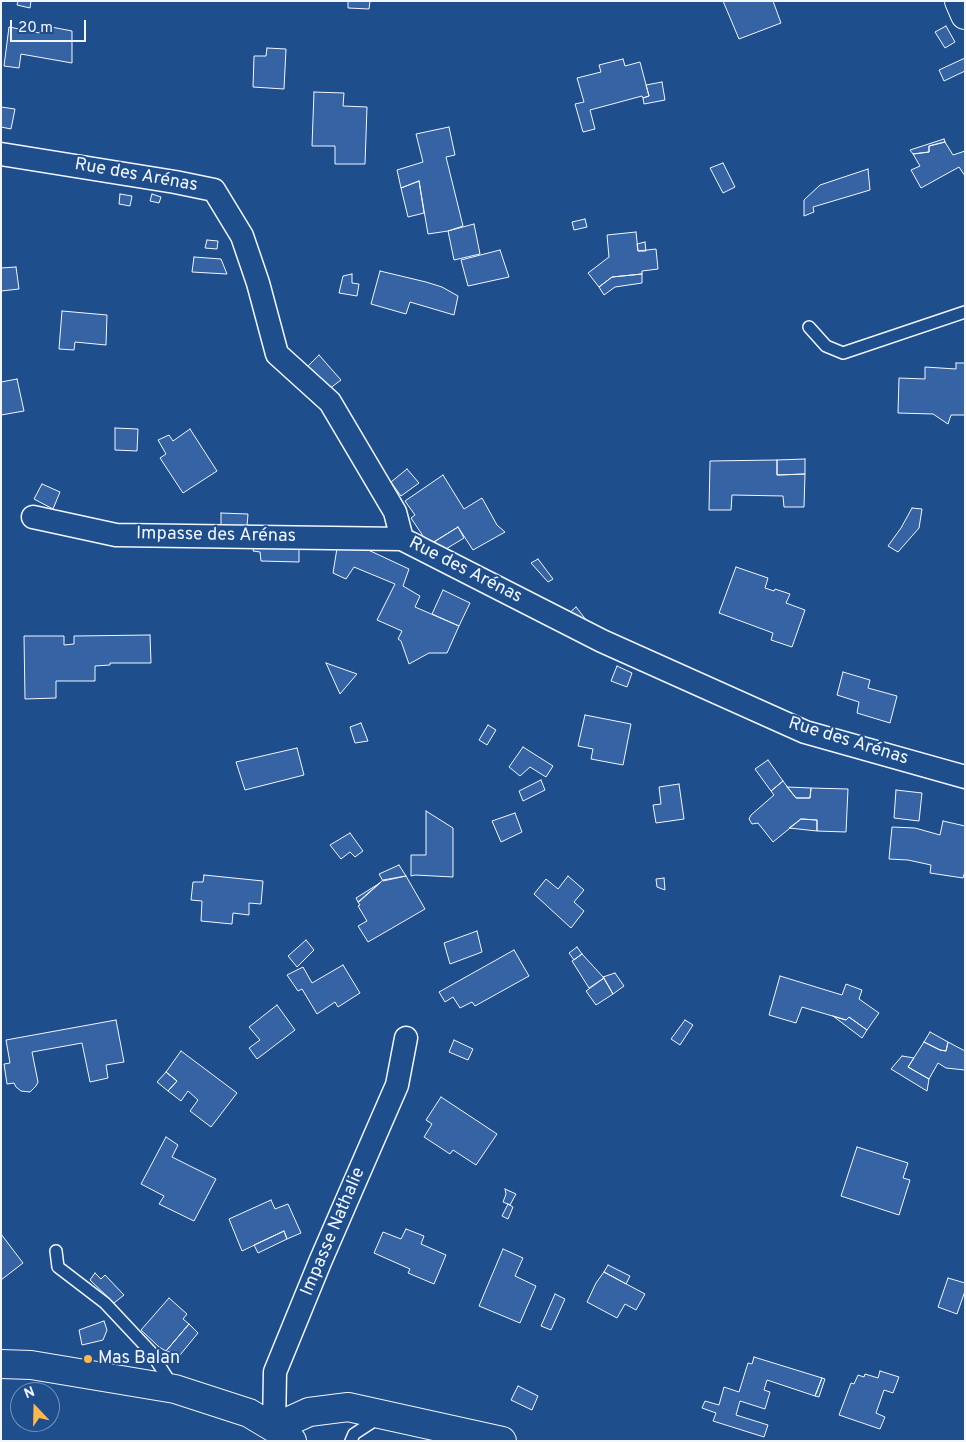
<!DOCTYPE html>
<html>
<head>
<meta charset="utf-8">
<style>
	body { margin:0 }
	#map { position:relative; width:966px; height:1442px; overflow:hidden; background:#1f4e8c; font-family:Overpass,sans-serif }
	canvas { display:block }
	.frame { position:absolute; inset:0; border:2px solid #f2f6ff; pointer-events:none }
	.north { position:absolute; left:10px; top:1382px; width:50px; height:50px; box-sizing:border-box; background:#1f4e8c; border:1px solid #7391ba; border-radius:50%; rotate:339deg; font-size:14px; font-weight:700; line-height:20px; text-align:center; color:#f2f6ff }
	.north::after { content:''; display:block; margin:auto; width:18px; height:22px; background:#ffb74d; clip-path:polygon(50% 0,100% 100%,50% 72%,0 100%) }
	.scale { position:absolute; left:10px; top:20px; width:76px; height:22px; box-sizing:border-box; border:2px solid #f2f6ff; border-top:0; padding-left:6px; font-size:15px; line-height:18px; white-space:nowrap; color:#f2f6ff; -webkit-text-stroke:4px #1f4e8c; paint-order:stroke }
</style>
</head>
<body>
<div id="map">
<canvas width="966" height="1442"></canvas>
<div class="frame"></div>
<div class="north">N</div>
<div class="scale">20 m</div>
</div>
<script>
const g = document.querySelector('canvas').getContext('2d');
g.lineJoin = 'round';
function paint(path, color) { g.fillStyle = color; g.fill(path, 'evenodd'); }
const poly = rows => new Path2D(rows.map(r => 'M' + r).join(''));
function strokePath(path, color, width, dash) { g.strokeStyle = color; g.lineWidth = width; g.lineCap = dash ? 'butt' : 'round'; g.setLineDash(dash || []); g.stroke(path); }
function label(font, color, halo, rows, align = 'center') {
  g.font = font + ' Overpass,sans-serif'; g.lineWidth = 4; g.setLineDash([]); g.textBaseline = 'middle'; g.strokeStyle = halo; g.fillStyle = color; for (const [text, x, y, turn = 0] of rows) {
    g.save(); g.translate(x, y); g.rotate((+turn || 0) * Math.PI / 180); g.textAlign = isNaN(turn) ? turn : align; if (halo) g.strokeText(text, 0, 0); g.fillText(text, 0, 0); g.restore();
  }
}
const building = poly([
	[18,1,31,1,30,8,17,5,18,1],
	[345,1,370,1,369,9,348,8,348,1,345,1],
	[723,1,773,1,781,23,739,39,723,1],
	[41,25,72,31,72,63,21,54,19,68,4,66,9,27,40,33,41,25],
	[946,26,955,42,945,48,935,32,946,26],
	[267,48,286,49,284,89,253,87,254,56,266,56,267,48],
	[965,58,965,71,944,81,939,70,965,58],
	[623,59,625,66,640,62,649,96,643,98,642,96,590,110,595,129,583,132,575,104,584,102,577,78,601,72,599,65,623,59],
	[662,82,665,100,644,104,643,98,649,96,646,85,662,82],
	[314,92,344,93,343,106,367,107,365,164,335,164,335,146,312,146,314,92],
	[1,107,15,109,11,129,1,127,1,107],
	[449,127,455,155,446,157,463,226,448,231,428,234,419,181,401,188,397,170,423,162,416,134,449,127],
	[944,139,945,142,929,146,929,152,913,154,910,150,944,139],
	[945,142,953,155,965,151,965,176,959,167,921,188,911,170,920,166,913,154,929,152,929,146,945,142],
	[723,163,735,187,723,193,710,168,723,163],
	[868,169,870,190,813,207,814,212,804,216,804,200,820,185,868,169],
	[419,181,424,213,408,217,401,188,419,181],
	[120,194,132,196,130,206,119,204,120,194],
	[152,194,161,197,159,203,150,201,152,194],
	[585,219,587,227,574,230,572,222,585,219],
	[474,224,480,254,454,260,448,231,474,224],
	[636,232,638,251,656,249,658,269,642,271,642,274,612,277,599,287,588,273,609,257,607,235,636,232],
	[207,240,218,241,217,249,205,248,207,240],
	[645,242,646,251,638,251,637,244,645,242],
	[500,250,509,277,468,286,461,260,500,250],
	[194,257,221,259,227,274,192,272,194,257],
	[16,267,19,289,1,291,1,268,16,267],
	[380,271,426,282,442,287,458,296,454,315,410,302,406,314,371,304,380,271],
	[352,274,352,283,359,284,357,296,339,293,343,276,352,274],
	[642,274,642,283,615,287,604,295,599,287,612,277,642,274],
	[62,311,107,315,106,345,75,342,74,350,59,349,62,311],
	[319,355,341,380,329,389,308,366,319,355],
	[956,363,965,363,965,415,951,415,948,424,933,414,898,413,899,378,925,379,925,367,956,369,956,363],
	[17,379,24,411,1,415,1,382,17,379],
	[115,428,138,429,137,451,115,450,115,428],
	[190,429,217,471,183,493,160,458,166,454,158,440,169,435,173,441,190,429],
	[805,459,805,474,777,475,777,460,805,459],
	[777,460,777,475,805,474,804,507,784,507,783,496,732,495,731,510,709,510,710,461,777,460],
	[407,469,419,483,401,496,391,482,407,469],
	[443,475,464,509,482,498,497,525,505,532,473,550,458,527,429,545,411,518,415,515,405,501,443,475],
	[42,484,60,492,53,509,34,499,42,484],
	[912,508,922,509,919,528,898,552,888,546,901,528,912,508],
	[221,513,248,514,247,526,221,526,221,513],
	[458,527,464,538,436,555,429,545,458,527],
	[255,540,299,541,299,562,261,561,260,552,253,551,255,540],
	[349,541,409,569,403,586,420,596,415,607,459,626,447,653,429,653,409,664,401,641,398,639,402,631,377,620,395,584,354,567,346,579,333,573,338,542,349,541],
	[538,559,553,579,548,582,531,563,538,559],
	[736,567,768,578,765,588,774,591,775,589,790,594,786,603,805,610,792,647,771,640,773,633,719,613,736,567],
	[443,590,470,603,459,626,432,614,443,590],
	[576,607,587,621,568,614,576,607],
	[150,635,151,663,110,663,110,665,95,666,95,681,56,681,56,698,25,699,24,636,64,636,64,645,74,644,74,636,150,635],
	[326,663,357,674,340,694,326,663],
	[617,666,632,673,627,687,611,681,617,666],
	[843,672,870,680,868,688,897,696,890,723,857,713,859,702,837,695,843,672],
	[585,715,631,724,623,765,591,759,593,749,578,746,585,715],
	[361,723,368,741,355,743,350,727,361,723],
	[488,725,496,730,487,745,479,740,488,725],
	[523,747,553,766,546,777,530,767,520,776,509,767,523,747],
	[297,748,304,775,245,790,236,762,297,748],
	[768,760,783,781,771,791,755,769,768,760],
	[541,780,545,790,523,801,519,791,541,780],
	[783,781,796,798,810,798,811,788,848,789,846,832,817,831,817,820,801,819,773,842,758,823,752,824,749,819,751,815,774,795,771,791,783,781],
	[679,784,684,819,656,823,653,805,661,804,659,787,679,784],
	[787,787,811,788,810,798,796,798,787,787],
	[896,790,922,793,919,821,894,818,896,790],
	[426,811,453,828,453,877,415,875,411,876,411,855,426,855,426,811],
	[515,813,522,832,501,842,492,821,515,813],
	[801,819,817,820,817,831,789,828,801,819],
	[943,821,965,826,965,871,963,878,930,873,931,865,908,860,889,859,892,827,915,828,940,835,943,821],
	[350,833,363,851,355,857,350,852,341,859,330,845,350,833],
	[399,865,406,876,383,881,379,874,399,865],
	[204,875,263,881,261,904,249,903,249,915,233,913,232,924,201,921,202,901,191,900,193,882,203,882,204,875],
	[406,876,425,909,368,942,358,926,367,921,358,906,360,905,358,902,383,880,406,876],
	[568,876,584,890,574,902,584,911,571,928,534,894,546,879,558,889,568,876],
	[664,878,665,890,657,887,656,879,664,878],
	[380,883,360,901,358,902,356,898,380,883],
	[477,931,482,952,450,964,444,943,477,931],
	[306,940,314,950,297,967,288,956,306,940],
	[577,947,582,954,574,960,569,953,577,947],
	[514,950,529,976,475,1006,472,1002,460,1008,453,997,445,1002,439,992,514,950],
	[582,954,604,978,589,988,572,961,582,954],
	[343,965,360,993,338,1007,335,1002,317,1014,302,989,298,991,287,975,303,967,312,983,343,965],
	[615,973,624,986,613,994,603,977,615,973],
	[780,976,842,995,846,984,862,990,859,999,879,1013,867,1030,849,1017,846,1020,802,1007,796,1023,769,1015,780,976],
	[604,978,613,994,596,1005,586,991,604,978],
	[277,1005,295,1030,257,1059,249,1048,260,1040,249,1027,277,1005],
	[833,1016,846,1020,849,1017,867,1030,862,1038,833,1016],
	[116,1020,124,1062,106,1065,108,1078,90,1082,82,1043,32,1052,38,1082,36,1086,30,1092,21,1091,16,1087,14,1083,7,1084,4,1064,10,1063,6,1040,116,1020],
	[685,1020,693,1025,680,1045,671,1039,685,1020],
	[930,1032,948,1042,946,1051,940,1050,924,1042,930,1032],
	[454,1040,473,1049,468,1060,449,1052,454,1040],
	[924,1042,940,1050,946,1051,948,1042,965,1051,965,1070,946,1068,938,1063,929,1079,908,1067,924,1042],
	[181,1051,237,1093,211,1127,190,1111,198,1100,188,1091,181,1101,168,1091,177,1081,166,1072,181,1051],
	[902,1056,914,1058,908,1067,929,1079,927,1091,891,1069,902,1056],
	[166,1072,177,1081,168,1091,157,1082,166,1072],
	[441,1097,497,1134,476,1165,453,1150,450,1154,424,1137,432,1124,426,1120,441,1097],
	[166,1137,178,1145,172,1157,216,1179,194,1221,159,1204,164,1196,141,1184,166,1137],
	[857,1147,908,1163,903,1178,910,1180,899,1215,841,1196,857,1147],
	[505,1189,516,1194,510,1205,503,1202,506,1194,505,1189],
	[271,1200,275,1209,288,1204,301,1233,287,1239,284,1231,242,1251,229,1219,271,1200],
	[508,1204,513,1207,508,1219,502,1216,508,1204],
	[406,1229,424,1236,421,1244,446,1255,434,1284,408,1273,410,1269,374,1253,383,1232,401,1239,406,1229],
	[284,1231,287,1239,258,1253,254,1245,284,1231],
	[1,1234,23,1263,1,1280,1,1234],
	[503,1249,523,1258,515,1276,536,1286,520,1323,479,1306,503,1249],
	[608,1265,630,1276,626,1284,604,1272,608,1265],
	[604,1272,645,1294,636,1310,625,1304,617,1318,587,1302,596,1283,604,1272],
	[95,1273,101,1279,105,1275,124,1295,114,1303,90,1280,95,1273],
	[948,1278,965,1283,965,1291,957,1314,938,1307,948,1278],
	[555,1294,565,1299,551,1330,541,1326,555,1294],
	[169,1298,187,1314,183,1319,189,1324,166,1351,159,1347,141,1330,169,1298],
	[104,1321,107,1330,103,1340,82,1345,79,1330,104,1321],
	[189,1324,198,1333,180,1355,166,1351,189,1324],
	[754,1357,822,1378,815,1396,767,1380,764,1390,770,1392,765,1409,740,1401,736,1415,768,1425,764,1437,713,1421,716,1413,702,1408,705,1401,719,1405,724,1387,739,1392,748,1363,752,1364,754,1357],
	[880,1371,899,1377,893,1393,884,1390,876,1413,885,1417,880,1429,839,1415,851,1383,854,1384,858,1375,864,1377,865,1374,878,1378,880,1371],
	[822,1378,825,1379,819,1397,815,1396,822,1378],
	[518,1386,538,1396,532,1410,511,1400,518,1386]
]);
const lane = poly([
	[809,327,826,346,843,353,965,312],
	[56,1251,58,1267,105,1303,150,1351,172,1385],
	[351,1441,354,1434,380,1417]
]);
const street = poly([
	[1,154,175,182,214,190,242,236,258,283,277,354,330,402,395,512,402,539,602,641,805,732,965,777],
	[33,517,116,535,402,539],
	[274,1428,275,1372,320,1262,397,1085,406,1038]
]);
const secondary = poly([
	[959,1,965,15],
	[1,1364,31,1365,175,1389,249,1413,274,1428,292,1441],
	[274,1428,309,1412,348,1407,502,1441]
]);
const markers = [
	[88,1359,5,"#ffb74d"]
];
const streetNames = [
	["Rue des Arénas",136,176,10],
	["Impasse des Arénas",216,536,1],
	["Rue des Arénas",465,571,27],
	["Rue des Arénas",848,742,17],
	["Impasse Nathalie",334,1232,-67]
];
const poiNames = [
	["Mas Balan",98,1359]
];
paint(building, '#3563a3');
strokePath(building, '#f2f6ff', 1);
strokePath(lane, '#f2f6ff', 14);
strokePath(street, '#f2f6ff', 25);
strokePath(secondary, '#f2f6ff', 30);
strokePath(lane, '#1f4e8c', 11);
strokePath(street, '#1f4e8c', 22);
strokePath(secondary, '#1f4e8c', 28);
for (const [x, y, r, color] of markers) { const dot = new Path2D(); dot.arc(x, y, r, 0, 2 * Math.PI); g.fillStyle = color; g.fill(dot); strokePath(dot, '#1f4e8c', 2); }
label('18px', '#f2f6ff', '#1f4e8c', streetNames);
label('18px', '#f2f6ff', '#1f4e8c', poiNames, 'left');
</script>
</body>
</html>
